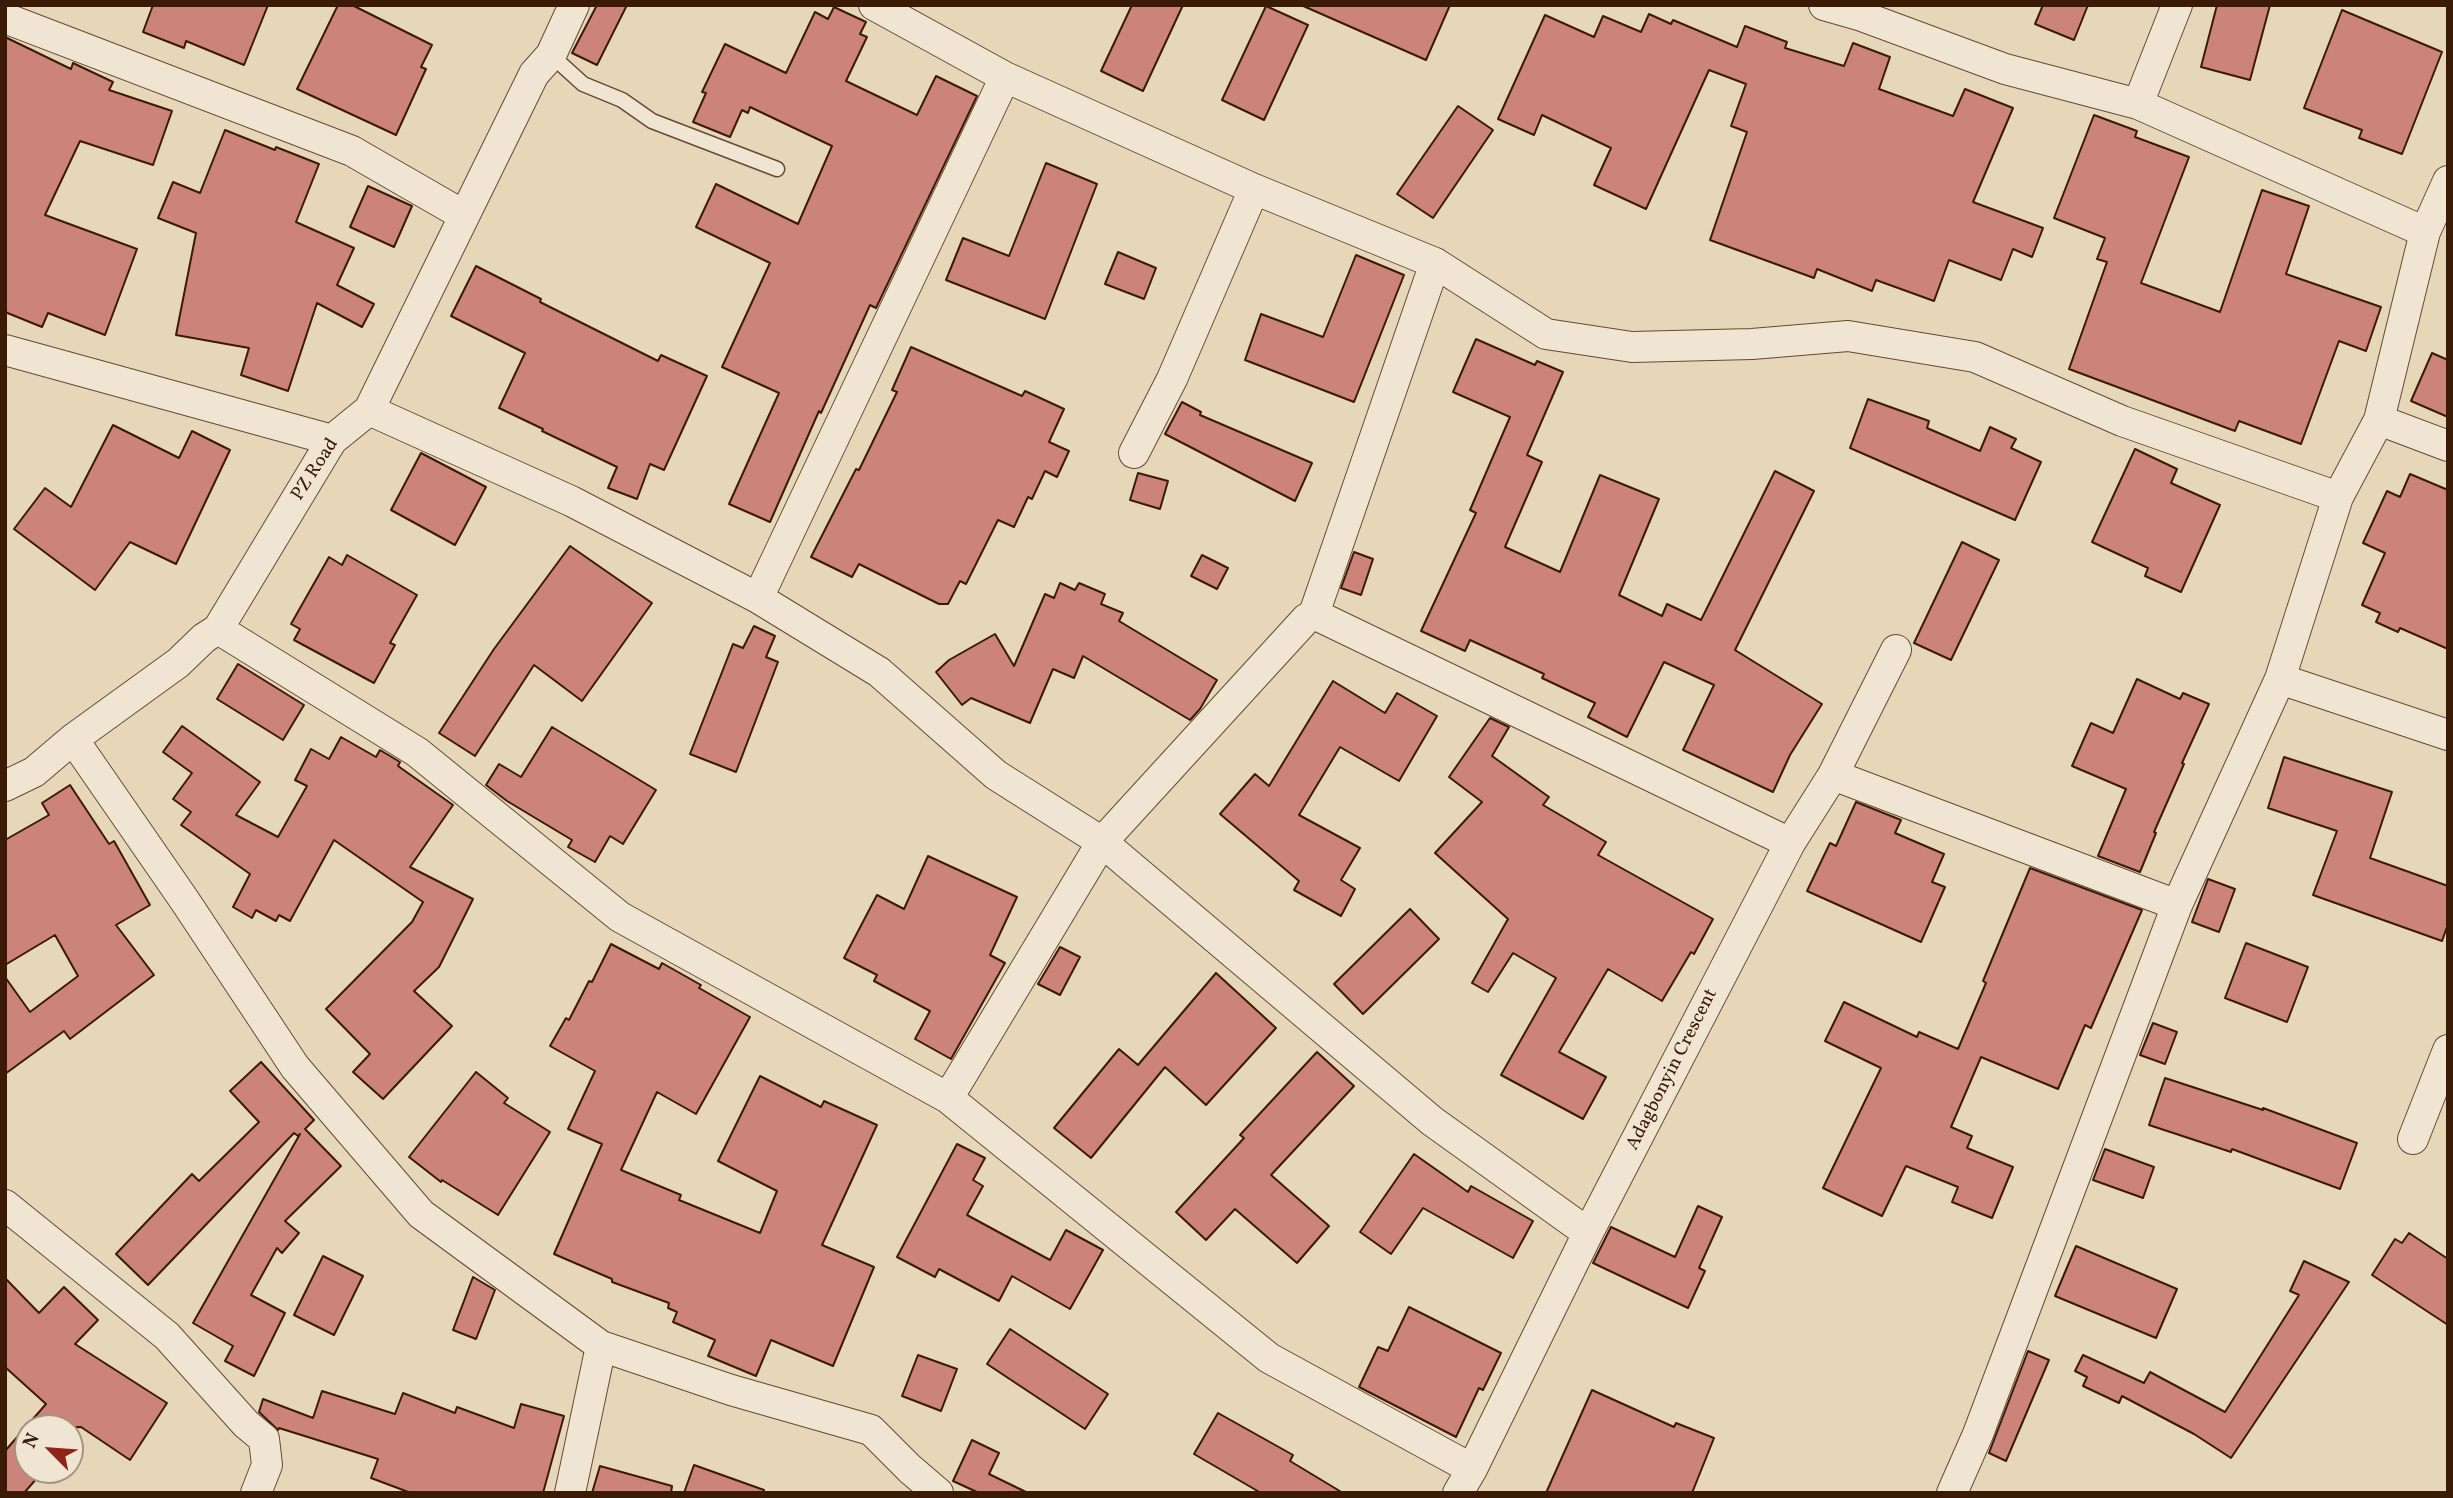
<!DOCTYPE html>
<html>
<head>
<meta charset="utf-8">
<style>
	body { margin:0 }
	#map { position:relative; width:2453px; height:1498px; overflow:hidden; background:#e7d7b9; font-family:Vollkorn,serif }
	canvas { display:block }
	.frame { position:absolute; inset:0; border:7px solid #3b1b06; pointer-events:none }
	.north { position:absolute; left:14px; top:1414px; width:70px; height:70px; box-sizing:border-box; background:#efe5d2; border:2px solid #a79480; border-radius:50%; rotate:295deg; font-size:19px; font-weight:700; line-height:28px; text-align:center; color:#3b1b06 }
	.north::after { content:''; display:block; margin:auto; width:24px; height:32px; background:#8f2418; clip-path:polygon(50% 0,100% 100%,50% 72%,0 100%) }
</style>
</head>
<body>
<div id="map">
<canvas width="2453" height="1498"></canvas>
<div class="frame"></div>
<div class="north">N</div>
</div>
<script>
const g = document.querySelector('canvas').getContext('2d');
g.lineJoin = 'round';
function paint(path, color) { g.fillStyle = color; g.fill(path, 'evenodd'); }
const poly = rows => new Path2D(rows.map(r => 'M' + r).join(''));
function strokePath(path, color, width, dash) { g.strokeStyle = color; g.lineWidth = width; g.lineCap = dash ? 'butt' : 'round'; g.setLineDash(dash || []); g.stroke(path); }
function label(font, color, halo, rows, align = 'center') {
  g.font = font + ' Vollkorn,serif'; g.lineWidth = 7; g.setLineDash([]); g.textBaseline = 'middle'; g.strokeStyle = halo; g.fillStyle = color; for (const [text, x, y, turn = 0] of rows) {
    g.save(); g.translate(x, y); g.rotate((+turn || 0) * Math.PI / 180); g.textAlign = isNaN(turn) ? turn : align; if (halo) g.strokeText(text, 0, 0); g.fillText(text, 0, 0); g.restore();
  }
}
const building = poly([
	[153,5,268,5,244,65,186,41,184,48,143,32,153,5],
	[338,5,352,5,432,45,421,67,426,69,396,135,297,89,338,5],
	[597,5,627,5,597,65,572,53,597,5],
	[1132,5,1183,5,1143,91,1101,71,1132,5],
	[1301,5,1450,5,1426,60,1301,5],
	[2043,5,2088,5,2074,40,2035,24,2043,5],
	[2217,5,2270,5,2250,80,2201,67,2217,5],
	[1266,6,1308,25,1264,120,1222,100,1266,6],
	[834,7,866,22,860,34,867,37,846,81,917,115,936,76,977,96,876,308,870,305,821,413,819,411,770,522,729,504,779,393,722,367,770,263,696,227,716,184,798,224,832,146,750,107,748,113,742,110,730,137,693,122,706,93,702,92,725,44,786,73,815,12,828,19,834,7],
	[2342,10,2442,52,2402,154,2359,138,2362,130,2304,108,2342,10],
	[1649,14,1671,24,1673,20,1737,47,1745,26,1787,42,1785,48,1844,66,1853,43,1890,57,1879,89,1953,116,1965,89,2013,108,1973,202,2043,228,2032,257,2013,249,2001,280,1949,260,1934,301,1876,280,1872,291,1817,269,1814,278,1710,240,1747,132,1731,126,1746,84,1709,70,1646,209,1594,185,1611,148,1542,115,1534,135,1498,119,1545,15,1594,37,1603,16,1641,32,1649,14],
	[5,37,71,69,73,63,113,82,109,90,172,111,153,165,80,141,45,215,137,249,105,335,48,313,42,327,5,312,5,37],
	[1458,106,1493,130,1433,218,1397,194,1458,106],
	[2094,115,2137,131,2135,137,2189,157,2141,283,2220,312,2262,190,2309,206,2286,274,2381,307,2366,351,2339,341,2301,444,2239,421,2235,431,2069,369,2107,262,2097,259,2105,238,2054,218,2094,115],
	[225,130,275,150,276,147,319,164,296,222,354,248,337,285,374,304,362,327,317,303,288,391,241,375,249,348,176,335,196,233,158,218,173,182,200,193,225,130],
	[1046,163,1097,184,1045,319,946,280,963,238,1009,256,1046,163],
	[368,186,412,206,394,247,350,227,368,186],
	[1118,252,1156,268,1144,299,1105,284,1118,252],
	[1356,255,1404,275,1354,402,1245,360,1261,314,1323,337,1356,255],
	[476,266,541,299,540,302,658,361,661,355,707,376,664,470,650,464,637,499,608,488,617,467,542,431,543,429,499,408,525,353,451,316,476,266],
	[1476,339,1535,365,1537,361,1563,372,1527,455,1542,462,1505,547,1560,572,1600,475,1659,499,1619,595,1662,616,1667,604,1701,620,1775,471,1814,491,1735,650,1822,704,1790,755,1773,792,1683,750,1714,685,1664,662,1627,737,1588,717,1595,703,1542,678,1544,674,1470,640,1465,651,1421,631,1476,513,1470,510,1510,417,1453,392,1476,339],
	[911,347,1022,396,1025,391,1064,409,1049,442,1069,451,1057,477,1045,471,1032,499,1028,497,1014,527,998,520,966,584,960,581,948,604,939,604,859,564,852,577,811,557,856,469,859,470,897,392,892,390,911,347],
	[2432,353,2448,360,2448,417,2411,401,2432,353],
	[1868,399,1929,421,1927,428,1980,451,1990,427,2016,439,2011,448,2041,462,2015,520,1850,448,1868,399],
	[1182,402,1201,412,1200,415,1312,463,1295,501,1165,434,1182,402],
	[113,425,179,458,192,431,230,450,176,564,130,542,95,590,14,529,45,488,71,507,113,425],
	[2135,449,2177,469,2171,483,2220,505,2181,592,2145,576,2148,568,2092,542,2135,449],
	[421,453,486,487,455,545,391,510,421,453],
	[1138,473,1168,481,1160,509,1130,500,1138,473],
	[2410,474,2448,490,2448,649,2400,628,2398,632,2376,622,2380,613,2362,605,2385,553,2363,543,2387,491,2400,497,2410,474],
	[1962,542,1999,560,1951,660,1914,643,1962,542],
	[570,546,652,603,582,701,534,665,475,756,439,733,494,649,570,546],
	[1354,552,1373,559,1361,595,1341,588,1354,552],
	[347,555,417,595,390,643,395,645,374,683,294,640,300,629,291,624,329,557,342,565,347,555],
	[1202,555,1228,568,1217,589,1191,576,1202,555],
	[1060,583,1075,590,1079,583,1105,594,1101,604,1123,613,1119,621,1217,680,1200,709,1190,720,1083,656,1074,678,1053,669,1030,723,971,698,962,705,936,672,949,660,995,634,1014,666,1045,594,1054,598,1060,583],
	[754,626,775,636,766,657,778,662,736,772,690,754,733,644,743,648,754,626],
	[238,664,304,705,283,740,217,699,238,664],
	[2137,679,2180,699,2183,693,2209,704,2182,763,2184,764,2154,832,2156,833,2140,872,2098,856,2126,789,2072,766,2091,723,2113,733,2137,679],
	[1333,681,1385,713,1397,693,1437,716,1399,781,1340,747,1299,815,1360,848,1341,880,1355,889,1341,916,1294,890,1299,881,1220,814,1255,774,1269,786,1333,681],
	[1490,718,1509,727,1492,756,1549,797,1543,805,1606,842,1598,855,1713,919,1694,954,1691,952,1662,1001,1608,969,1559,1052,1606,1077,1583,1119,1501,1075,1556,978,1513,953,1488,992,1472,983,1508,919,1435,853,1482,802,1449,777,1490,718],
	[182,726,260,782,236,815,278,837,307,786,295,780,311,749,329,759,341,737,376,757,380,750,400,762,398,766,453,805,410,867,473,899,439,967,414,991,452,1026,383,1099,353,1072,370,1054,326,1009,412,922,423,902,334,840,290,921,279,915,276,921,256,910,252,918,233,907,250,874,181,825,191,812,173,799,192,773,163,752,182,726],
	[552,727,656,790,623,844,610,836,595,862,568,847,572,840,507,801,486,785,499,764,521,777,552,727],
	[2284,757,2392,792,2370,858,2448,886,2448,924,2442,941,2313,895,2337,831,2268,808,2284,757],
	[70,785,109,844,114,841,150,905,116,925,154,975,70,1039,64,1031,5,1074,5,977,30,1012,78,976,55,935,5,965,5,840,49,815,42,803,70,785],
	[1856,802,1901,820,1895,833,1944,854,1932,882,1945,887,1921,942,1807,891,1830,843,1836,846,1856,802],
	[928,856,1017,897,990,955,1005,963,951,1059,915,1039,930,1011,874,981,877,975,844,958,877,895,904,909,928,856],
	[2030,868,2142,910,2091,1028,2085,1025,2058,1089,1981,1057,1951,1127,1972,1136,1967,1148,2013,1167,1992,1218,1952,1202,1958,1187,1906,1166,1882,1216,1823,1188,1881,1068,1825,1041,1844,1002,1917,1037,1919,1032,1958,1049,1986,983,1983,981,2030,868],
	[2208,879,2235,889,2219,932,2192,922,2208,879],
	[1410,909,1439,939,1363,1014,1334,984,1410,909],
	[2246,943,2308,967,2287,1022,2225,998,2246,943],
	[611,944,659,969,662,963,701,985,699,988,750,1017,696,1114,657,1092,621,1170,681,1195,679,1200,760,1233,777,1191,718,1161,760,1076,821,1107,824,1101,877,1125,822,1245,874,1267,833,1366,771,1340,756,1376,708,1356,715,1340,673,1322,677,1312,668,1308,669,1303,612,1282,612,1279,554,1254,602,1144,568,1129,595,1071,550,1046,566,1018,569,1020,589,981,592,982,611,944],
	[1060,947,1080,957,1060,995,1038,984,1060,947],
	[1216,973,1276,1028,1206,1105,1165,1067,1091,1158,1054,1128,1119,1049,1138,1065,1216,973],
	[2153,1023,2177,1032,2165,1064,2140,1055,2153,1023],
	[1317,1052,1354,1086,1271,1175,1329,1226,1297,1263,1235,1209,1206,1240,1176,1212,1244,1138,1240,1135,1317,1052],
	[261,1062,314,1120,305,1129,341,1166,285,1221,299,1233,282,1253,277,1248,251,1295,285,1313,254,1376,225,1361,233,1346,193,1323,300,1134,298,1136,294,1133,148,1285,116,1254,192,1174,199,1181,259,1122,230,1091,261,1062],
	[476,1072,508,1098,504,1103,550,1132,498,1215,442,1180,441,1182,409,1157,476,1072],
	[2165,1078,2263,1110,2263,1108,2357,1143,2340,1189,2232,1149,2231,1152,2149,1125,2165,1078],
	[957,1144,985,1158,973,1180,983,1186,967,1215,1050,1260,1066,1230,1103,1250,1070,1309,1012,1276,999,1301,939,1269,935,1277,897,1257,957,1144],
	[2105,1149,2154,1167,2143,1198,2093,1180,2105,1149],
	[1414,1154,1468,1192,1471,1186,1533,1221,1513,1258,1423,1208,1391,1254,1360,1232,1414,1154],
	[1698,1206,1722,1217,1699,1268,1705,1271,1688,1308,1593,1263,1611,1227,1675,1257,1698,1206],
	[2409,1233,2448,1259,2448,1325,2372,1275,2395,1239,2402,1243,2409,1233],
	[2076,1246,2177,1289,2156,1338,2055,1296,2076,1246],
	[323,1256,363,1276,334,1335,294,1315,323,1256],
	[2304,1261,2349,1282,2231,1458,2194,1434,2122,1396,2119,1403,2083,1386,2087,1377,2075,1371,2083,1355,2144,1383,2150,1372,2225,1412,2299,1295,2290,1291,2304,1261],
	[473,1277,495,1290,476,1339,453,1330,473,1277],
	[5,1278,39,1313,64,1287,98,1320,75,1344,167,1403,130,1460,81,1427,28,1428,28,1470,44,1470,24,1493,5,1493,5,1451,46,1404,5,1367,5,1278],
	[1409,1307,1501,1353,1483,1390,1479,1388,1456,1437,1359,1387,1378,1347,1388,1351,1409,1307],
	[1010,1329,1108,1394,1085,1429,987,1364,1010,1329],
	[2028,1351,2049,1360,2006,1461,1989,1453,2028,1351],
	[918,1355,957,1369,941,1411,902,1396,918,1355],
	[1592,1390,1674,1427,1676,1423,1714,1438,1692,1493,1546,1493,1592,1390],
	[322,1391,395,1414,403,1393,455,1413,457,1407,514,1428,521,1404,564,1416,543,1493,411,1493,371,1478,378,1459,279,1428,278,1430,259,1412,263,1399,313,1418,322,1391],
	[1218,1413,1293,1455,1290,1461,1343,1493,1261,1493,1194,1454,1218,1413],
	[972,1440,999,1453,989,1474,1028,1493,979,1493,953,1481,972,1440],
	[694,1465,764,1490,764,1493,684,1493,694,1465],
	[600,1466,672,1486,671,1493,592,1493,600,1466]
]);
const service = poly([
	[551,55,583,84,622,100,652,121,777,169]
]);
const minor = poly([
	[874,5,1005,77,1254,189,1435,263,1546,334,1632,347,1752,344,1848,336,1975,357,2122,421,2338,497],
	[1824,5,1859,15,2005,69,2138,104,2425,232],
	[5,18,352,151,463,215],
	[2138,104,2177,5],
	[5,350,332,440],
	[369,410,571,501,758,598,879,672,996,775,1102,842,1432,1121,1588,1233],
	[2379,420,2448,446],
	[1134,453,1172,379,1254,189],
	[758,598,1005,77],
	[1314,614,1790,843],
	[218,629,417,752,620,917,948,1098,1269,1358,1472,1469],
	[2280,679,2448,735],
	[73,739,185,901,295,1067,421,1214,601,1346,731,1390,871,1430,910,1469,938,1493],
	[1833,775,2177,905],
	[5,786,34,772,73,739,178,663,204,638,218,629,332,440,369,410,534,74,551,55,574,5],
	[948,1098,1102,842,1306,619,1314,614,1435,263],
	[2413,1139,2448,1050],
	[5,1205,167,1336,246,1424,264,1439,267,1465,256,1493],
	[570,1493,601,1346],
	[1458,1493,1472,1469,1588,1233,1790,843,1833,775,1896,650],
	[1952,1493,1978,1434,2177,905,2280,679,2338,497,2379,420,2425,232,2448,181]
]);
const streetNames = [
	["PZ Road",316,470,-57],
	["Adagbonyin Crescent",1673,1070,-63]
];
paint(building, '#cc847a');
strokePath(building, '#3b1b06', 2);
strokePath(service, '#664a33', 17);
strokePath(minor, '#664a33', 32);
strokePath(service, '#efe5d2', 14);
strokePath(minor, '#efe5d2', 30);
label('19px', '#3b1b06', '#efe5d2', streetNames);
</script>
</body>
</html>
